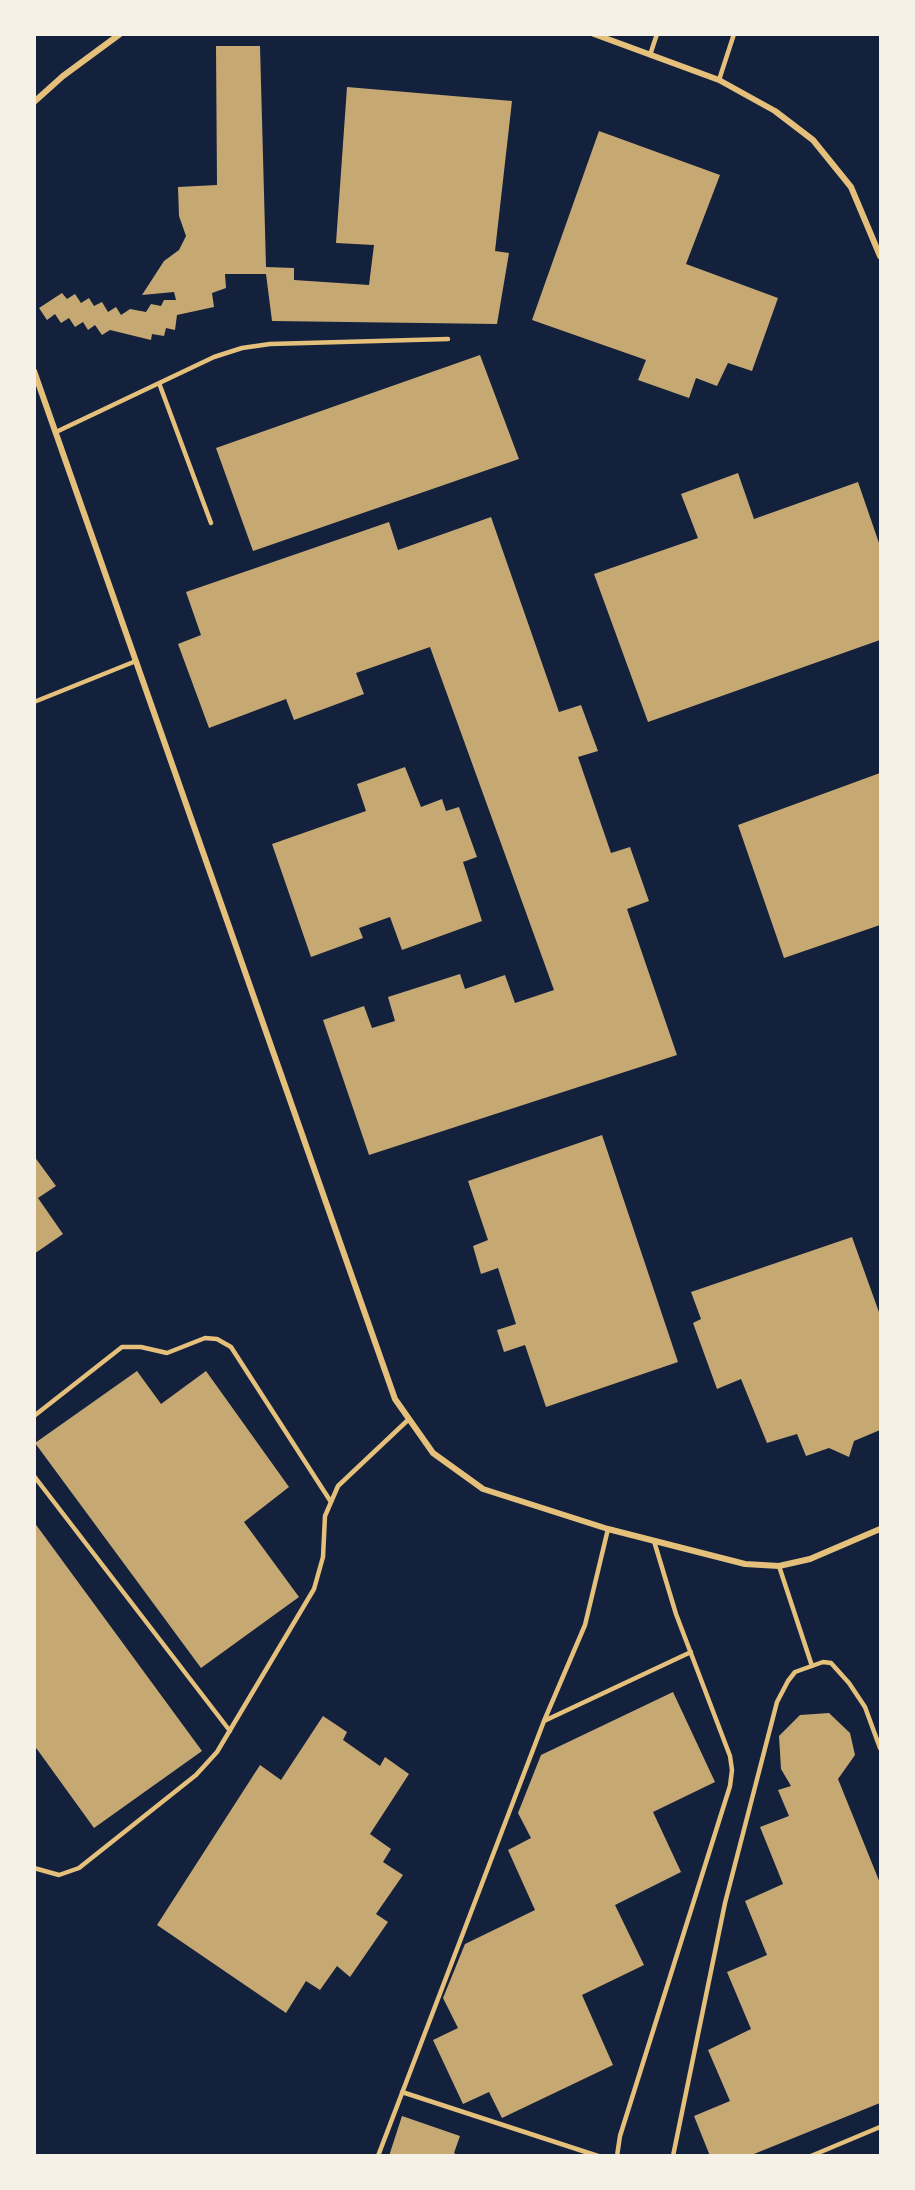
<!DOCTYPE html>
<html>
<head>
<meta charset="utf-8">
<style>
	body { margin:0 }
	#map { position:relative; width:915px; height:2190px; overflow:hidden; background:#14213d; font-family:"Asap Condensed",sans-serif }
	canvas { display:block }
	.frame { position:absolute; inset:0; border:36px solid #f6f1e7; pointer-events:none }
</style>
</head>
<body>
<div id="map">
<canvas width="915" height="2190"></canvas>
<div class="frame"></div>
</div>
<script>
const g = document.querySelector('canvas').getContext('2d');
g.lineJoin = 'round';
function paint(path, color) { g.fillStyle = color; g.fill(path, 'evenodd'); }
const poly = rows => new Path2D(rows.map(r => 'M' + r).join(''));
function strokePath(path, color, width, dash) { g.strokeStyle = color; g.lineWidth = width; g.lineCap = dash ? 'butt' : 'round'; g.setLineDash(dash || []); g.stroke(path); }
const building = poly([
	[216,46,260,46,266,267,294,268,294,280,369,285,374,245,336,243,347,87,512,101,495,251,509,253,497,324,272,321,266,274,225,274,226,288,212,293,214,307,177,315,175,330,166,328,164,336,152,334,151,340,110,330,102,335,95,325,88,330,83,322,75,327,69,318,61,323,55,314,47,320,39,308,62,293,67,299,75,294,81,303,89,298,94,306,102,302,108,312,116,307,121,315,130,309,146,312,151,304,161,306,164,300,176,300,174,292,142,295,164,261,179,250,186,236,179,216,178,187,217,185],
	[599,131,720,175,686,264,778,298,752,371,728,363,717,386,696,378,689,398,638,380,646,360,532,320],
	[480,355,519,459,253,551,216,448],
	[738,473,754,519,858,482,880,546,880,640,648,722,594,574,698,538,681,494],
	[491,517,559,712,581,705,598,751,578,757,611,853,630,847,649,901,627,909,677,1055,369,1155,323,1020,364,1006,372,1028,395,1021,388,997,460,974,465,989,505,975,515,1003,554,990,430,647,356,673,364,694,294,720,286,699,209,728,178,644,201,635,186,592,389,522,398,550],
	[405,767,421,807,442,799,446,811,459,807,477,857,463,862,482,921,402,950,390,917,359,928,363,938,311,957,272,844,366,811,357,784],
	[880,773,880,925,784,958,738,825],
	[602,1135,678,1362,546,1407,525,1345,504,1352,497,1330,516,1324,498,1268,481,1274,473,1246,488,1240,468,1181],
	[34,1156,56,1186,38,1198,63,1234,34,1254],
	[852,1237,880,1315,880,1430,854,1441,849,1457,829,1448,806,1456,797,1434,767,1443,741,1379,717,1389,693,1323,701,1319,691,1292],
	[137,1371,161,1404,206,1371,289,1487,244,1522,299,1597,201,1668,35,1443],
	[34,1522,202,1751,94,1828,34,1745],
	[673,1692,715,1782,653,1812,681,1872,615,1905,644,1965,582,1995,613,2065,502,2118,489,2092,463,2104,433,2040,458,2028,443,1998,465,1944,535,1910,508,1850,531,1838,518,1813,541,1755],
	[829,1713,850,1733,855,1755,838,1779,880,1883,880,2103,749,2156,710,2156,694,2116,730,2101,708,2050,751,2029,727,1972,767,1955,745,1901,783,1884,760,1827,789,1816,778,1790,791,1786,781,1769,779,1736,800,1715],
	[323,1716,347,1732,343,1740,380,1766,385,1757,409,1774,370,1834,391,1849,383,1862,403,1875,376,1914,388,1922,350,1977,337,1966,320,1990,306,1981,286,2013,157,1925,260,1765,281,1780],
	[402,2116,460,2136,454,2153,459,2156,389,2156]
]);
const service = poly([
	[650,55,657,34],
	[719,80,734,34],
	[159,383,211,523],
	[56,432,214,357,242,348,270,344,448,339],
	[34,702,136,661],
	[34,1416,122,1347,141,1347,167,1353,205,1338,217,1339,231,1347,331,1502],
	[34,1476,230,1731],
	[779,1566,812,1666],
	[544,1721,585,1625,608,1529],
	[34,1868,59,1875,79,1868,196,1775,217,1752,314,1589,323,1557,325,1516,338,1486,409,1419],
	[402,2092,598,2156],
	[378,2156,544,1721,691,1652],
	[617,2156,620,2136,730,1786,732,1770,730,1756,676,1614,654,1541],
	[673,2156,725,1903,777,1702,788,1681,795,1672,823,1662,831,1663,849,1683,865,1707,880,1748],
	[811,2156,880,2127]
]);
const minor = poly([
	[594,34,719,80,775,111,813,140,851,187,880,256],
	[34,102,63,76,120,34],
	[34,371,395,1399,433,1453,483,1489,608,1529,745,1564,779,1566,810,1559,880,1529]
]);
paint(building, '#c6a872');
strokePath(service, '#e5c07b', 4.5);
strokePath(minor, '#e5c07b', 6);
</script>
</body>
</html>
